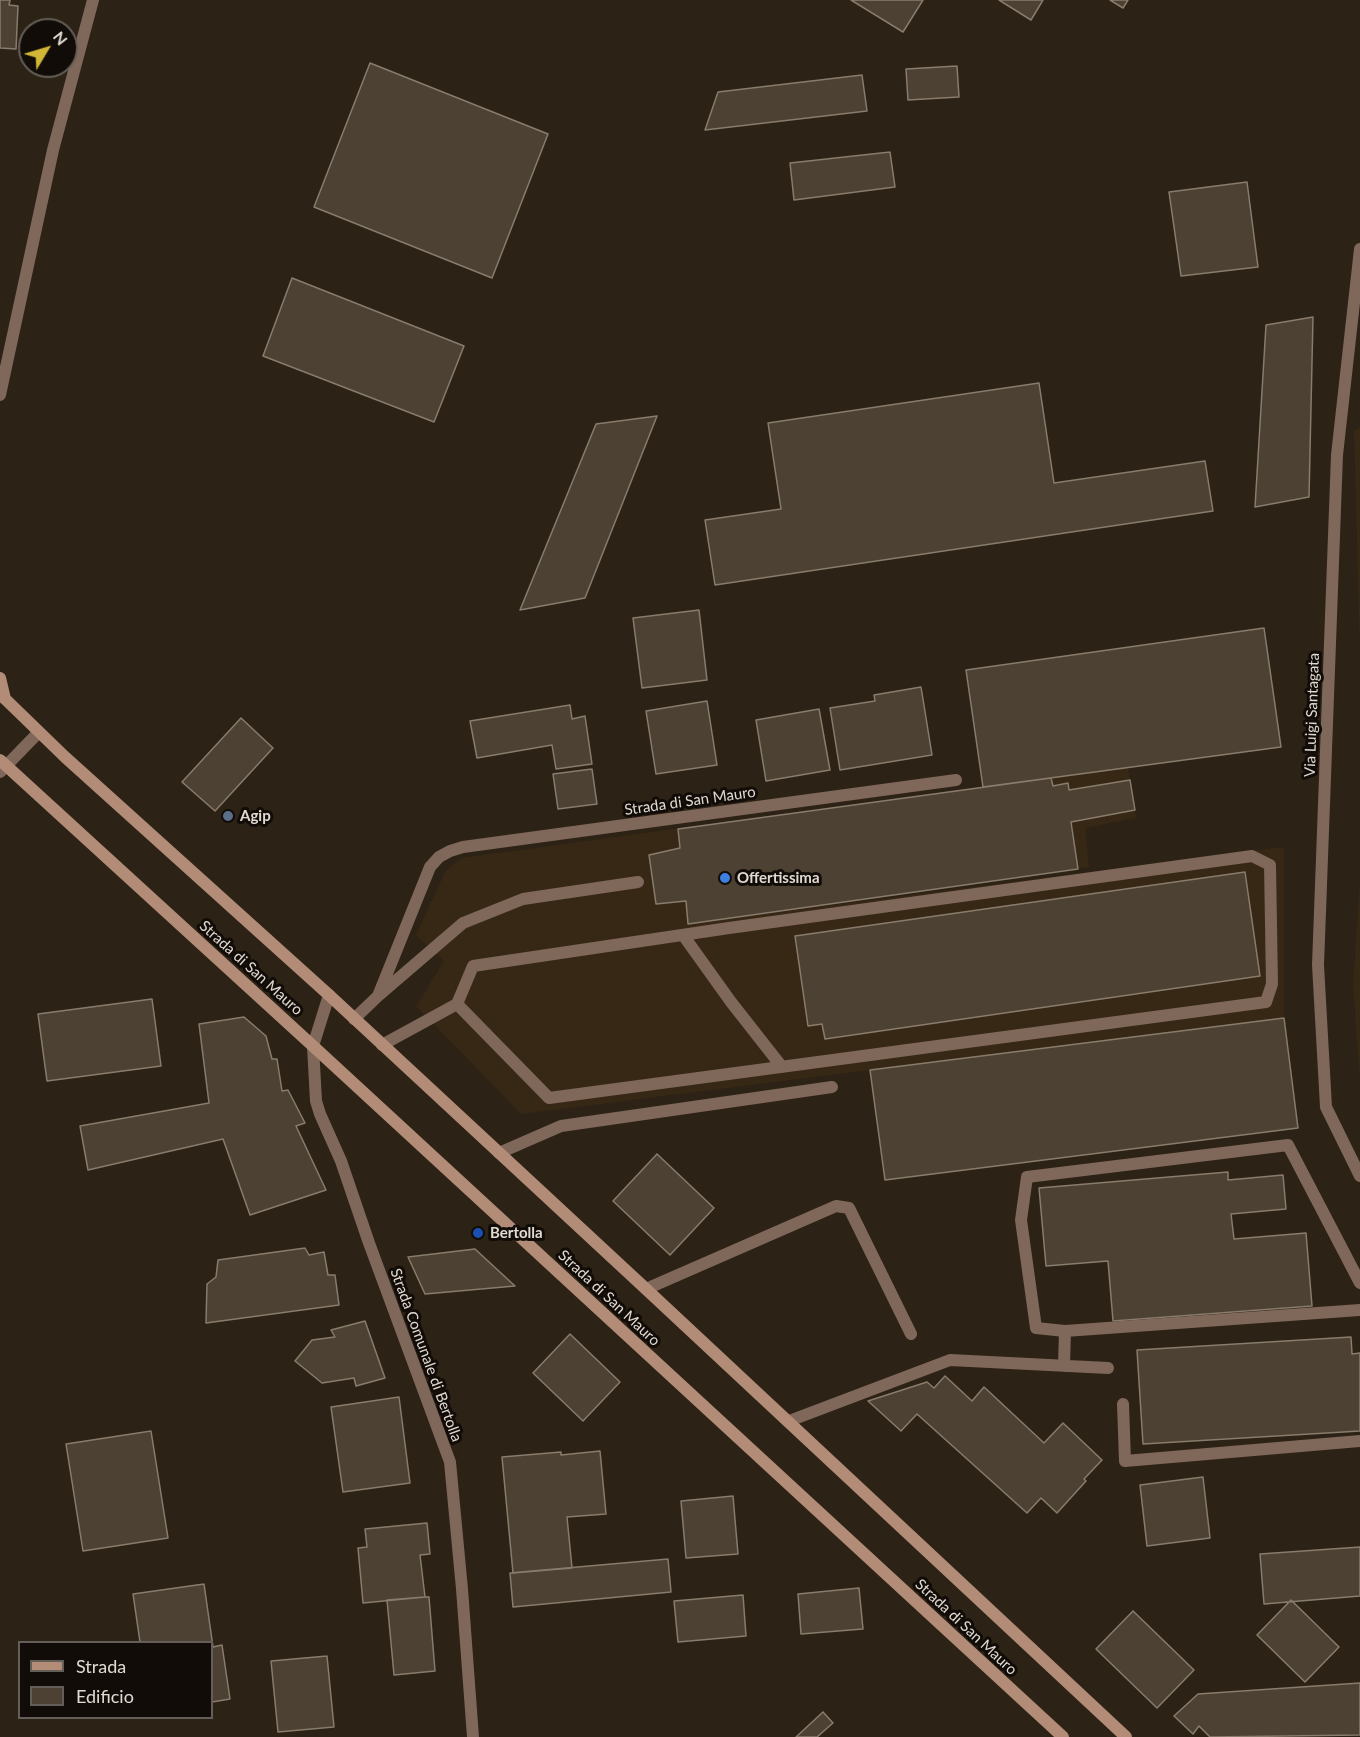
<!DOCTYPE html>
<html>
<head>
<meta charset="utf-8">
<style>
	body { margin:0 }
	#map { position:relative; width:1360px; height:1737px; overflow:hidden; background:#2c2215; font-family:Lato,sans-serif }
	canvas { display:block }
	.legend { position:absolute; left:18px; top:1641px; width:195px; height:78px; box-sizing:border-box; background:#110c07; border:2px solid #645e58; margin:0; padding:8px 10px; list-style:none; font-size:18px; color:#e1dad2 }
	.legend li { display:flex; align-items:center; gap:12px; height:30px }
	.legend b { width:30px; border:2px solid #645e58 }
	.north { position:absolute; left:18px; top:18px; width:60px; height:60px; box-sizing:border-box; background:#110c07; border:2px solid #645e58; border-radius:50%; rotate:52deg; font-size:16px; font-weight:700; line-height:24px; text-align:center; color:#e1dad2 }
	.north::after { content:''; display:block; margin:auto; width:21px; height:27px; background:#d2b635; clip-path:polygon(50% 0,100% 100%,50% 72%,0 100%) }
</style>
</head>
<body>
<div id="map">
<canvas width="1360" height="1737"></canvas>
<ul class="legend">
<li><b style="height:8px;background:#b38c77"></b>Strada</li>
<li><b style="height:16px;background:#4c4133"></b>Edificio</li>
</ul>
<div class="north">N</div>
</div>
<script>
const g = document.querySelector('canvas').getContext('2d');
g.lineJoin = 'round';
function paint(path, color) { g.fillStyle = color; g.fill(path, 'evenodd'); }
const poly = rows => new Path2D(rows.map(r => 'M' + r).join(''));
function strokePath(path, color, width, dash) { g.strokeStyle = color; g.lineWidth = width; g.lineCap = dash ? 'butt' : 'round'; g.setLineDash(dash || []); g.stroke(path); }
function label(font, color, halo, rows, align = 'center') {
  g.font = font + ' Lato,sans-serif'; g.lineWidth = 6; g.setLineDash([]); g.textBaseline = 'middle'; g.strokeStyle = halo; g.fillStyle = color; for (const [text, x, y, turn = 0] of rows) {
    g.save(); g.translate(x, y); g.rotate((+turn || 0) * Math.PI / 180); g.textAlign = isNaN(turn) ? turn : align; if (halo) g.strokeText(text, 0, 0); g.fillText(text, 0, 0); g.restore();
  }
}
const built = poly([
	[1360,427,1360,652,1354,431],
	[1128,767,1136,818,1085,828,1089,867,765,914,1284,847,1284,1018,521,1114,416,1006,444,961,416,935,445,872,461,858],
	[1360,823,1360,1081,1353,986,1360,881]
]);
const building = poly([
	[0,0,10,0,9,5,18,6,16,49,0,48,0,0],
	[851,0,923,0,903,32,851,0],
	[999,0,1043,0,1031,20,999,0],
	[1110,0,1128,0,1123,8,1110,0],
	[370,63,548,134,492,278,314,207,370,63],
	[957,66,959,97,908,100,906,69,957,66],
	[862,75,867,111,705,130,718,92,862,75],
	[890,152,895,187,794,200,790,163,890,152],
	[1247,182,1258,267,1181,276,1169,192,1247,182],
	[292,278,464,346,434,422,263,356,292,278],
	[1313,317,1309,497,1255,507,1266,325,1313,317],
	[1039,383,1054,483,1205,461,1213,511,715,585,705,520,781,509,768,423,1039,383],
	[657,416,585,598,520,610,596,424,657,416],
	[699,610,707,680,642,688,633,618,699,610],
	[1264,628,1281,747,983,787,966,670,1264,628],
	[921,687,932,755,840,770,830,708,875,701,874,695,921,687],
	[707,701,717,765,656,774,646,711,707,701],
	[570,705,572,719,585,716,592,764,556,769,552,745,477,758,470,721,570,705],
	[819,709,830,770,766,781,756,720,819,709],
	[241,718,273,748,215,811,182,782,241,718],
	[592,769,597,804,558,809,553,774,592,769],
	[1051,778,1053,786,1068,783,1069,790,1130,780,1135,810,1071,822,1078,869,688,924,686,901,656,904,649,855,680,848,678,829,1051,778],
	[1245,872,1260,976,825,1039,822,1024,808,1026,795,936,1245,872],
	[152,999,161,1066,47,1081,38,1014,152,999],
	[244,1017,266,1036,272,1059,277,1059,282,1091,288,1090,305,1123,296,1126,326,1190,250,1215,223,1139,88,1170,80,1126,209,1103,199,1024,244,1017],
	[1284,1018,1298,1128,885,1180,870,1070,1284,1018],
	[657,1154,714,1208,670,1255,613,1201,657,1154],
	[1228,1172,1228,1180,1283,1175,1286,1209,1231,1214,1234,1239,1306,1233,1312,1306,1113,1321,1108,1261,1046,1266,1039,1188,1228,1172],
	[305,1248,309,1255,324,1252,328,1275,335,1275,339,1305,206,1323,207,1284,216,1277,218,1260,305,1248],
	[475,1249,515,1286,425,1294,408,1257,475,1249],
	[365,1321,385,1378,356,1386,354,1378,322,1383,295,1361,312,1340,335,1337,331,1330,365,1321],
	[570,1334,620,1382,583,1421,533,1373,570,1334],
	[1351,1337,1352,1354,1360,1353,1360,1431,1143,1444,1137,1350,1351,1337],
	[945,1376,972,1401,984,1387,1044,1443,1063,1423,1102,1460,1084,1479,1086,1481,1057,1513,1041,1498,1027,1513,917,1414,901,1431,868,1401,927,1382,934,1388,945,1376],
	[399,1397,410,1483,343,1492,331,1407,399,1397],
	[151,1431,168,1538,83,1551,66,1444,151,1431],
	[600,1451,606,1514,567,1517,572,1568,513,1573,502,1457,561,1452,561,1455,600,1451],
	[1203,1477,1210,1538,1147,1546,1140,1485,1203,1477],
	[733,1496,738,1554,686,1558,681,1501,733,1496],
	[427,1523,430,1554,420,1555,425,1597,363,1603,358,1548,367,1547,365,1529,427,1523],
	[1360,1547,1360,1596,1264,1604,1260,1554,1360,1547],
	[668,1559,671,1592,513,1607,510,1573,668,1559],
	[204,1584,213,1647,222,1645,230,1699,212,1702,212,1642,140,1642,133,1594,204,1584],
	[859,1588,863,1629,801,1634,798,1594,859,1588],
	[743,1595,746,1636,678,1642,674,1601,743,1595],
	[425,1597,429,1597,435,1671,394,1675,387,1600,425,1597],
	[1291,1600,1339,1647,1305,1682,1257,1635,1291,1600],
	[1133,1611,1194,1670,1157,1708,1096,1649,1133,1611],
	[327,1656,334,1727,278,1732,271,1661,327,1656],
	[1360,1683,1360,1735,1210,1737,1199,1726,1193,1734,1174,1716,1198,1694,1360,1683],
	[823,1712,833,1723,817,1737,796,1737,823,1712]
]);
const service = poly([
	[0,772,39,732],
	[683,935,731,1002,782,1067],
	[378,996,430,867,439,857,450,851,463,847,956,780],
	[354,1019,378,996,463,923,523,899,638,882],
	[382,1045,457,1004,473,966,729,928,1252,856,1270,865,1272,984,1266,1002,549,1098,457,1004],
	[499,1153,561,1126,832,1087],
	[1360,1283,1288,1145,1027,1177,1021,1220,1036,1328,1065,1331,1360,1310],
	[646,1289,836,1206,849,1208,911,1334],
	[1064,1366,1065,1331],
	[1123,1404,1125,1461,1360,1441],
	[789,1421,950,1360,1108,1368]
]);
const minor = poly([
	[1360,249,1337,455,1318,965,1326,1107,1360,1176],
	[0,395,53,150,93,0],
	[329,995,313,1046,316,1101,320,1114,341,1161,369,1243,450,1462,462,1589,473,1737]
]);
const secondary = poly([
	[0,678,5,699],
	[0,694,65,757,329,995,646,1289,1126,1737],
	[0,760,313,1046,1063,1737]
]);
const markers = [
	[228,816,6,"#5c6f8a"],
	[725,878,6,"#3f7fe0"],
	[478,1233,6,"#1a4fb4"]
];
const streetNames = [
	["Via Luigi Santagata",1312,715,-88],
	["Strada di San Mauro",690,801,-8],
	["Strada di San Mauro",251,968,42],
	["Strada di San Mauro",609,1298,43],
	["Strada Comunale di Bertolla",426,1355,70],
	["Strada di San Mauro",966,1627,43]
];
const poiNames = [
	["Agip",240,816],
	["Offertissima",737,878],
	["Bertolla",490,1233]
];
paint(built, '#372815');
paint(building, '#4c4133');
strokePath(building, '#897c6c', 1.5);
strokePath(service, '#7f675a', 12);
strokePath(minor, '#7f675a', 12);
strokePath(secondary, '#b38c77', 12);
for (const [x, y, r, color] of markers) { const dot = new Path2D(); dot.arc(x, y, r, 0, 2 * Math.PI); g.fillStyle = color; g.fill(dot); strokePath(dot, '#110c07', 2); }
label('15px', '#e1dad2', '#110c07', streetNames);
label('bold 15px', '#e1dad2', '#110c07', poiNames, 'left');
</script>
</body>
</html>
